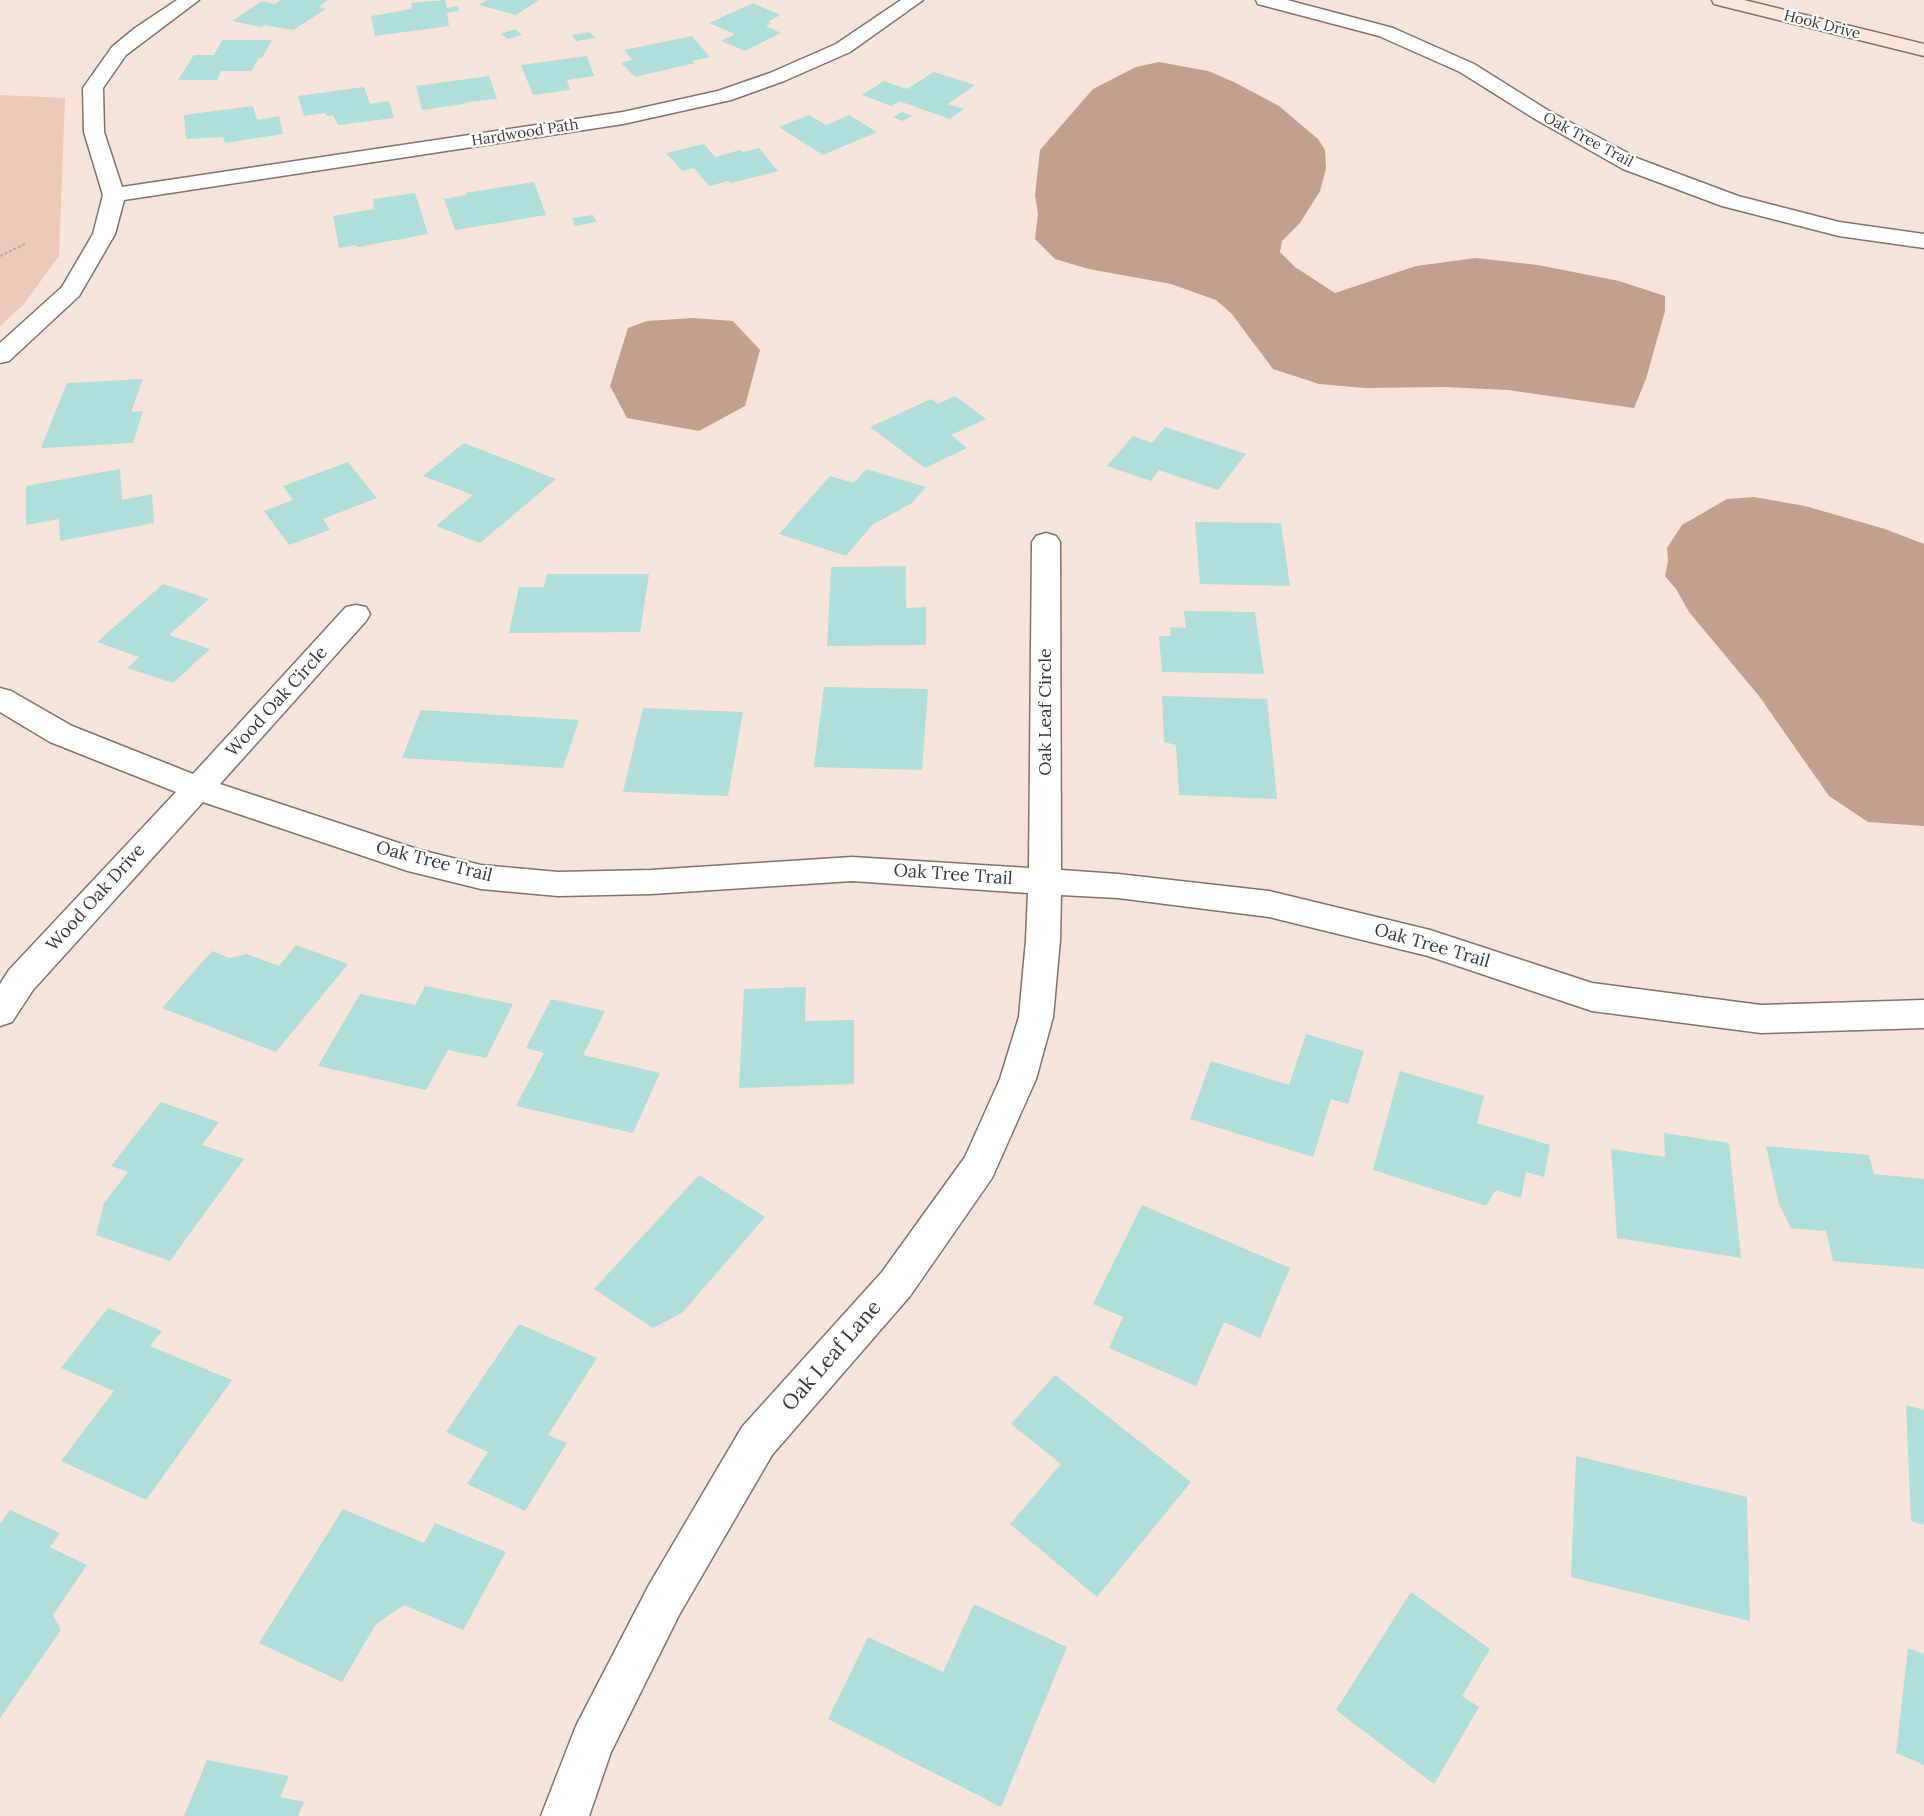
<!DOCTYPE html>
<html>
<head>
<meta charset="utf-8">
<style>
	body { margin:0 }
	canvas { display:block; background:#f6e3d9 }
</style>
</head>
<body>
<canvas width="1924" height="1816"></canvas>
<script>
const g = document.querySelector('canvas').getContext('2d');
g.lineJoin = 'round';
function paint(path, color) { g.fillStyle = color; g.fill(path, 'evenodd'); }
const poly = rows => new Path2D(rows.map(r => 'M' + r).join(''));
function strokePath(path, color, width, dash) { g.strokeStyle = color; g.lineWidth = width; g.lineCap = dash ? 'butt' : 'round'; g.setLineDash(dash || []); g.stroke(path); }
function label(font, color, halo, rows, align = 'center') {
  g.font = font + ' Lora,serif'; g.lineWidth = 4.5; g.setLineDash([]); g.textBaseline = 'middle'; g.strokeStyle = halo; g.fillStyle = color; for (const [text, x, y, turn = 0] of rows) {
    g.save(); g.translate(x, y); g.rotate((+turn || 0) * Math.PI / 180); g.textAlign = isNaN(turn) ? turn : align; if (halo) g.strokeText(text, 0, 0); g.fillText(text, 0, 0); g.restore();
  }
}
const green = poly([
	[0,95,65,98,59,256,24,304,0,326]
]);
const water = poly([
	[1159,62,1208,71,1234,82,1279,106,1318,139,1325,150,1326,168,1320,191,1300,223,1282,241,1280,252,1295,267,1335,293,1416,266,1476,258,1538,265,1619,281,1665,296,1665,311,1646,379,1634,408,1508,390,1444,387,1365,388,1319,384,1273,369,1231,313,1216,300,1171,284,1089,269,1055,259,1035,239,1038,214,1035,195,1040,150,1093,89,1136,67],
	[693,318,733,321,760,350,745,406,699,431,627,418,610,386,628,328,647,321],
	[1754,497,1805,506,1885,529,1924,544,1924,826,1868,822,1829,796,1759,696,1689,612,1676,589,1665,576,1668,561,1667,548,1682,525,1727,499]
]);
const building = poly([
	[281,0,328,0,319,7,326,9,293,30,265,25,261,27,232,21,262,1,275,4],
	[445,0,447,8,458,6,459,11,447,13,449,26,375,36,371,16,412,9,411,3],
	[487,0,539,0,516,15,479,5],
	[753,3,780,15,768,22,772,23,766,26,781,33,745,51,721,41,735,34,709,23],
	[515,29,522,35,508,39,501,34],
	[590,32,595,38,576,41,572,35],
	[692,36,710,57,692,61,695,63,635,77,621,63,632,60,624,50],
	[222,40,272,40,262,58,259,58,251,71,221,71,217,80,178,80,194,55,214,55],
	[587,56,594,76,567,80,570,90,533,95,521,65],
	[934,72,975,85,948,104,964,109,950,119,899,101,891,106,862,95,884,81,907,89],
	[489,76,497,99,467,102,463,104,422,110,416,86],
	[364,87,370,104,389,101,394,118,338,125,333,115,327,116,325,113,304,116,298,96],
	[253,106,257,120,279,116,283,134,225,143,223,137,186,139,184,115],
	[902,112,912,116,902,121,893,117],
	[809,115,826,125,849,115,877,132,823,155,779,127],
	[704,144,715,157,740,150,743,152,759,148,778,171,731,183,728,181,709,186,694,168,682,171,666,153],
	[534,182,546,215,455,230,444,199,467,195,465,193],
	[415,193,428,234,358,247,356,245,339,248,333,216,374,209,373,199],
	[593,215,597,222,575,226,572,218],
	[143,379,131,412,143,411,133,443,41,448,67,383],
	[955,396,986,419,951,435,967,448,925,468,870,427,931,399,938,404],
	[1165,427,1246,454,1218,490,1159,470,1151,481,1107,466,1133,436,1152,443],
	[464,443,556,479,480,543,436,526,473,495,423,476],
	[348,462,377,498,323,519,330,530,289,545,264,511,293,500,283,486],
	[120,469,122,500,152,494,154,523,60,541,59,519,26,525,26,486],
	[866,469,926,487,912,503,872,525,846,556,779,534,830,476,854,483],
	[1195,522,1281,523,1290,586,1200,584],
	[906,566,906,608,926,607,926,645,827,646,831,567],
	[547,574,649,574,640,632,509,633,519,587,544,587],
	[163,584,209,599,169,635,210,649,173,683,127,668,139,657,97,642],
	[1184,611,1255,612,1264,674,1162,672,1159,636,1171,636,1170,627,1186,628],
	[824,687,928,689,922,770,814,767],
	[1162,696,1267,699,1277,799,1179,795,1176,745,1164,742],
	[643,708,743,712,728,796,623,792],
	[421,710,579,720,563,768,402,758],
	[296,945,348,964,276,1052,162,1008,212,951,229,958,247,954,279,966],
	[425,986,513,1004,486,1058,448,1050,426,1090,318,1066,360,994,415,1005],
	[806,987,805,1021,854,1020,854,1084,739,1088,744,989],
	[551,999,605,1011,583,1055,660,1073,633,1133,516,1106,544,1053,526,1048],
	[1306,1034,1364,1051,1348,1104,1331,1099,1313,1157,1190,1119,1211,1061,1289,1085],
	[1400,1071,1484,1096,1477,1123,1550,1145,1544,1177,1526,1172,1521,1198,1496,1190,1486,1206,1373,1170],
	[161,1102,219,1122,202,1145,244,1159,170,1261,96,1235,104,1203,128,1172,111,1166],
	[1664,1133,1729,1143,1741,1258,1617,1238,1611,1149,1665,1157],
	[1766,1146,1869,1155,1874,1174,1924,1179,1924,1269,1833,1261,1826,1231,1791,1228,1779,1204],
	[699,1175,765,1217,682,1313,653,1328,594,1289],
	[1142,1205,1290,1268,1260,1338,1224,1322,1196,1386,1109,1348,1123,1317,1093,1304],
	[108,1308,162,1331,150,1346,232,1380,146,1500,61,1461,114,1391,61,1368],
	[519,1324,597,1358,548,1435,567,1443,525,1511,467,1484,488,1452,446,1432],
	[1055,1375,1191,1482,1097,1597,1010,1524,1061,1464,1011,1424],
	[1906,1405,1924,1410,1924,1525,1911,1521],
	[1576,1456,1747,1497,1750,1621,1571,1577],
	[343,1509,424,1543,435,1523,506,1552,463,1630,404,1605,376,1624,342,1682,259,1643],
	[10,1510,60,1533,50,1547,87,1565,53,1615,61,1630,0,1718,0,1524],
	[1411,1592,1490,1649,1462,1696,1479,1707,1434,1784,1336,1710],
	[974,1604,1067,1647,1001,1807,828,1719,868,1637,943,1672],
	[1908,1648,1924,1654,1924,1765,1896,1753],
	[207,1760,289,1776,280,1797,304,1802,298,1816,184,1816]
]);
const path = poly([
	[0,256,25,244]
]);
const street = poly([
	[177,0,199,0,126,55,103,88,104,132,122,187,623,112,718,91,770,73,836,44,901,0,923,0,850,52,784,81,731,100,623,124,124,200,115,234,79,296,9,361,0,363,0,343,62,287,93,234,103,195,84,132,83,88,112,47,135,28,177,0],
	[1256,0,1287,0,1393,28,1474,64,1549,111,1639,159,1738,196,1839,222,1924,234,1924,248,1839,236,1722,206,1623,169,1535,119,1460,72,1379,36,1258,4,1256,0],
	[1046,533,1056,536,1060,542,1061,870,1118,874,1269,891,1430,930,1592,983,1761,1005,1924,1000,1924,1028,1761,1033,1592,1011,1428,956,1269,917,1118,898,1061,895,1060,940,1053,1017,1036,1079,992,1178,910,1296,772,1455,679,1615,611,1752,589,1816,541,1816,576,1726,649,1585,742,1427,882,1272,965,1157,1000,1079,1019,1017,1026,940,1028,893,852,881,651,894,558,896,481,889,408,871,203,802,33,990,12,1022,0,1026,0,984,9,970,176,792,50,742,0,712,0,688,11,691,72,726,193,774,346,607,356,605,366,607,370,614,366,621,220,784,420,850,481,865,558,872,651,870,852,857,1029,868,1032,542,1036,536,1046,533]
]);
const secondary = poly([
	[1712,0,1744,0,1924,44,1924,56,1714,4,1712,0]
]);
const farStreetnames = [
	["Hook Drive",1822,25,14],
	["Hardwood Path",525,133,-9],
	["Oak Tree Trail",1588,140,28]
];
const streetNames = [
	["Wood Oak Circle",277,702,-48],
	["Oak Leaf Circle",1046,712,-90],
	["Oak Tree Trail",434,862,14],
	["Oak Tree Trail",953,875,4],
	["Wood Oak Drive",96,898,-48],
	["Oak Tree Trail",1432,946,16]
];
const nearStreetnames = [
	["Oak Leaf Lane",832,1356,-49]
];
paint(green, '#eccab9');
paint(water, '#c2a08e');
paint(building, '#b0deda');
strokePath(street, '#83736a', 3);
strokePath(secondary, '#83736a', 3);
strokePath(path, '#b9aaa2', 2, [3, 2]);
paint(street, '#fff');
paint(secondary, '#fde6d9');
label('15px', '#3f3734', '#fff', farStreetnames);
label('18px', '#3f3734', '#fff', streetNames);
label('21px', '#3f3734', '#fff', nearStreetnames);
</script>
</body>
</html>
